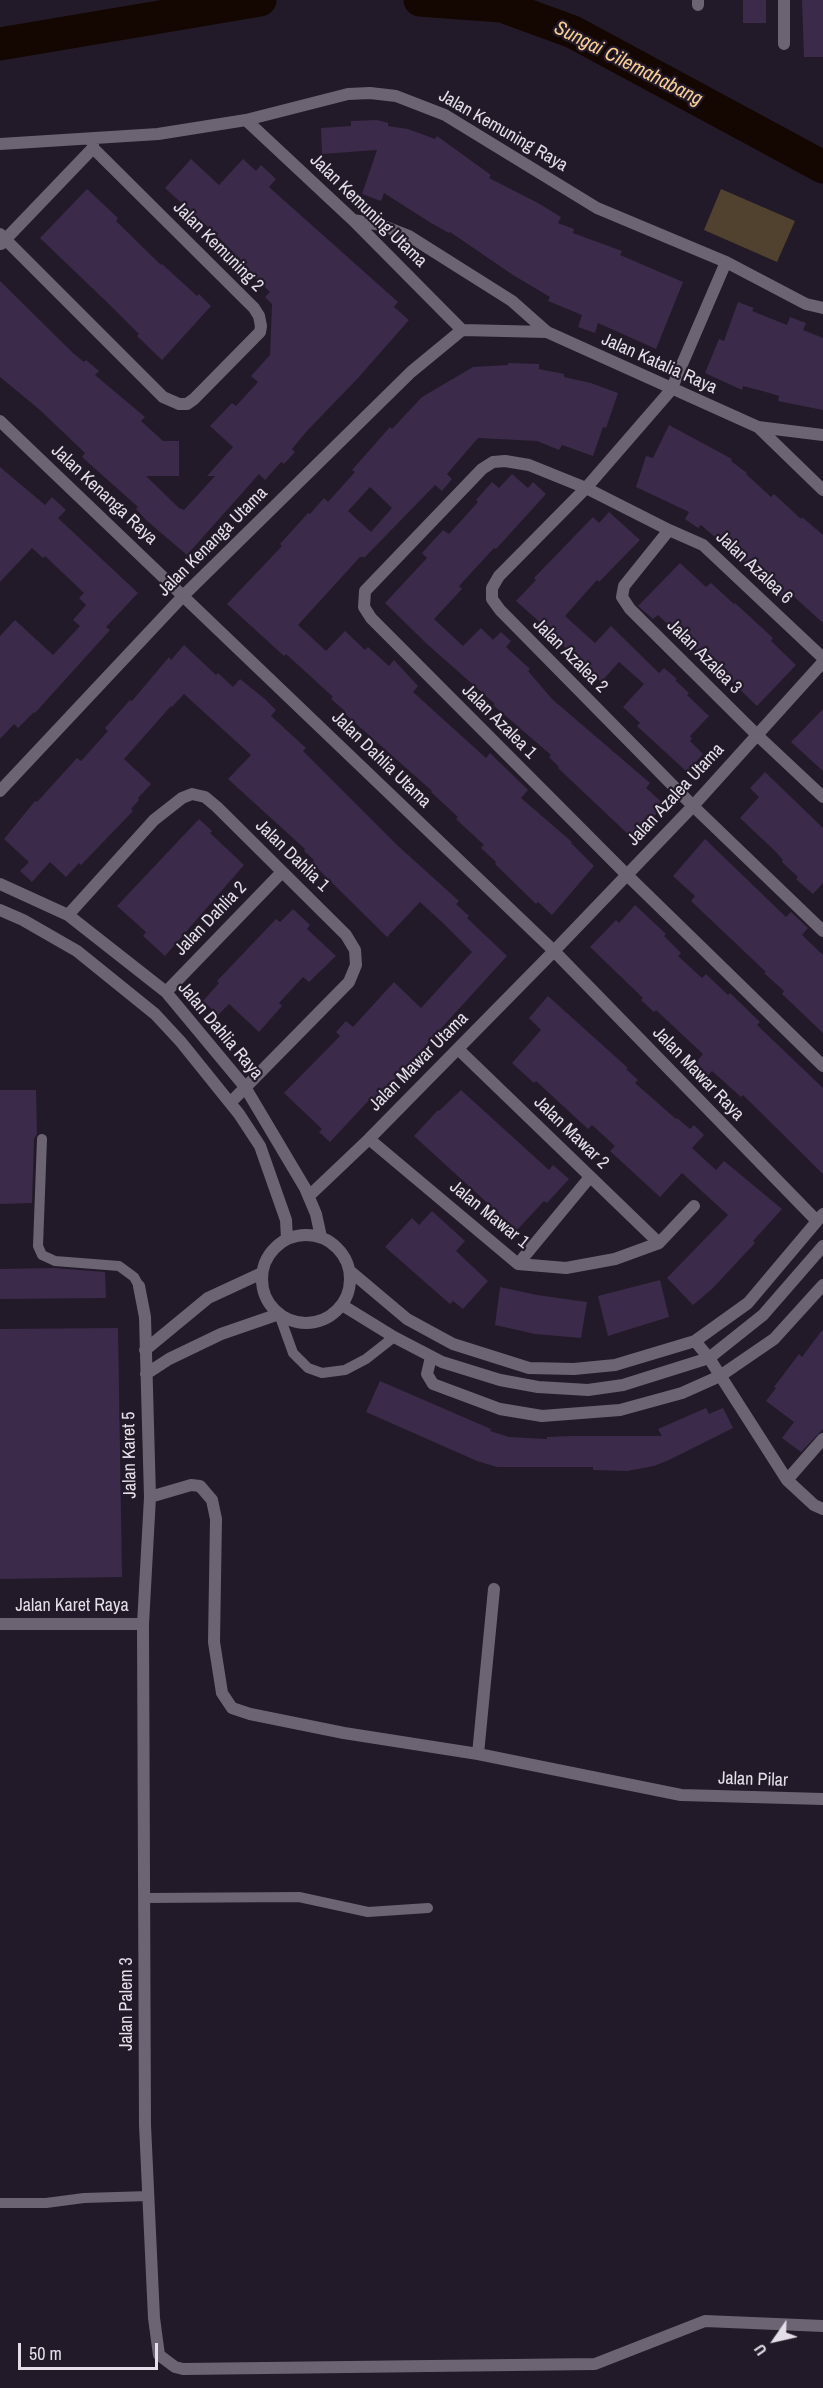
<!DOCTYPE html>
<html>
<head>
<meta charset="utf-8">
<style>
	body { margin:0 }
	#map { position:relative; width:823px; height:2388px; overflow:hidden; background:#221a28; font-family:"Archivo Narrow",sans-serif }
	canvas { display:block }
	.north { position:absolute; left:745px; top:2310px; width:60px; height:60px; -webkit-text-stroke:4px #221a28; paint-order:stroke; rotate:236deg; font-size:16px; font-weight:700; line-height:24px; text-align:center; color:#e3dee8 }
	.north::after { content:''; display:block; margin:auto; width:21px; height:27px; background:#e3dee8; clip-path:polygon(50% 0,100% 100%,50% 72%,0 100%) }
	.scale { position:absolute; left:18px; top:2343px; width:140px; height:27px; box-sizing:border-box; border:3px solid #e3dee8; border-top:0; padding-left:8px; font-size:18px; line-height:21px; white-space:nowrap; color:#e3dee8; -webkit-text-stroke:4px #221a28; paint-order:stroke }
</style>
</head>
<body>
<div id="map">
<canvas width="823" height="2388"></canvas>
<div class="north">U</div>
<div class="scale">50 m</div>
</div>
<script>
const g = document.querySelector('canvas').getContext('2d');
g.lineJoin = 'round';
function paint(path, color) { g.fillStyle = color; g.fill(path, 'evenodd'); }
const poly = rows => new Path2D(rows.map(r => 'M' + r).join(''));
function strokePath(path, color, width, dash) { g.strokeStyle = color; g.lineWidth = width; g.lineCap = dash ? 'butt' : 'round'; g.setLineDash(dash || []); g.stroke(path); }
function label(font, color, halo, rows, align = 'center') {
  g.font = font + ' "Archivo Narrow",sans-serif'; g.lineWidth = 4.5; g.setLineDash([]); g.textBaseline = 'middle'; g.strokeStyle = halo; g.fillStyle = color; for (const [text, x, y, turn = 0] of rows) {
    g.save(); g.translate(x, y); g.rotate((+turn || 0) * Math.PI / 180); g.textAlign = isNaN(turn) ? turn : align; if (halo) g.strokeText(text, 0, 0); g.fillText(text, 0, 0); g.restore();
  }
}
const green = poly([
	[721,189,795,221,777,262,704,230]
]);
const river = poly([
	[420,0,502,6,573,32,823,167],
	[0,44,260,0]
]);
const building = poly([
	[743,0,766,0,766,23,743,23],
	[802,0,823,0,823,57,804,57],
	[377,120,388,123,388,126,408,129,435,139,437,136,491,175,489,178,538,203,561,217,558,223,574,229,573,233,622,251,620,255,683,282,656,349,598,323,595,333,578,327,582,315,548,301,550,297,513,275,450,232,449,233,431,223,384,193,381,201,362,194,377,150,322,154,321,128,351,126,351,121],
	[191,159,219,185,243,159,256,171,261,165,276,179,269,187,398,302,394,307,409,320,358,378,306,432,292,449,295,452,284,464,281,462,265,480,259,474,187,555,146,520,136,509,138,507,82,457,85,453,40,410,0,377,0,281,73,353,84,362,86,360,99,371,95,375,145,417,141,421,163,441,179,441,179,476,146,476,179,508,184,510,215,476,207,476,233,447,210,426,232,403,236,406,258,382,251,376,270,355,272,304,265,297,270,292,246,269,248,267,209,228,165,188],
	[87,189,118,218,116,221,161,265,162,264,197,296,199,294,211,306,162,360,137,336,139,334,113,308,40,238],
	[738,302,754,308,752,311,787,325,790,317,806,323,803,330,823,338,823,410,778,401,779,396,766,392,743,386,742,390,705,373,719,339,724,341],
	[508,363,539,364,539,369,564,374,564,377,591,383,618,393,606,428,603,427,593,456,562,445,559,450,537,441,478,438,447,474,452,479,442,491,435,485,365,557,360,557,298,625,326,651,345,631,365,650,368,647,389,666,394,660,418,686,413,692,486,758,490,753,528,790,521,798,572,842,571,843,594,866,552,915,538,902,536,904,495,864,496,862,481,848,484,845,456,819,458,817,431,792,432,791,344,713,345,711,331,699,333,697,308,674,286,654,284,656,227,604,282,546,280,544,308,513,310,514,324,498,328,502,355,472,352,470,390,427,392,429,422,397,473,367,508,365],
	[370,487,392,508,371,532,348,511],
	[669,425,732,459,731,461,747,473,746,474,771,497,774,494,801,519,802,517,823,535,823,623,790,593,783,600,745,563,701,525,698,528,685,519,689,512,636,487,646,456,653,458],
	[0,467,45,505,52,497,66,510,58,518,138,593,106,627,110,630,35,713,34,712,18,728,14,724,0,739,0,636,15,620,53,655,80,626,73,620,86,605,79,598,84,593,45,556,43,558,32,548,0,582],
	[512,474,528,488,533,482,546,494,496,549,494,548,459,586,462,589,434,619,463,646,481,628,493,640,501,632,511,641,506,647,530,669,528,671,552,699,650,783,646,788,665,805,651,819,649,817,631,837,558,768,559,767,549,757,551,755,493,705,495,704,427,644,385,603,427,558,422,553,443,530,449,534,478,502,476,500,492,482,499,488],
	[609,512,640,540,599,582,597,580,565,616,595,643,611,626,659,673,664,668,677,679,675,680,689,693,687,695,709,716,690,736,692,739,690,741,703,754,687,772,637,726,640,723,623,707,644,684,619,662,601,682,567,653,569,651,560,643,561,641,516,601,536,580,534,578,593,517,599,523],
	[680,563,706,587,711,583,734,604,735,603,773,638,771,641,796,665,757,706,705,656,704,657,658,615,653,619,638,606],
	[184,645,216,675,218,673,233,687,240,679,265,699,276,710,271,716,306,748,303,751,397,845,459,901,456,904,469,916,467,918,507,956,374,1102,370,1099,330,1142,319,1132,322,1129,284,1093,340,1036,336,1032,346,1021,353,1027,394,982,421,1008,472,952,444,924,420,902,387,937,312,863,314,860,304,851,305,849,228,779,251,755,184,694,172,707,171,706,124,759,151,784,138,798,139,800,131,809,133,811,81,865,79,863,66,877,50,862,32,882,20,871,29,862,4,839,35,801,37,802,77,758,81,761,108,731,105,728,130,700,132,701,169,657,171,660],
	[823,709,823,771,791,742],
	[765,772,823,828,823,883,813,894,796,879,798,877,782,862,783,860,775,851,740,818,759,797,750,788],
	[199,819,212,831,210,833,244,865,165,956,143,936,146,932,117,906],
	[705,839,786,917,791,912,808,928,802,935,823,955,823,1033,782,994,784,991,764,973,766,972,691,901,695,896,673,876],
	[635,905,666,934,664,936,681,953,678,956,702,978,706,974,728,995,730,993,760,1022,757,1025,823,1088,823,1174,743,1095,741,1097,712,1071,705,1079,692,1067,703,1054,656,1010,654,1012,641,1000,643,998,590,947,616,920,619,923],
	[293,909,310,925,307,929,336,956,309,982,303,977,279,1003,282,1006,259,1032,229,1004,218,1015,203,1001,219,983,217,981,276,919,280,922],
	[548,996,628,1068,626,1069,638,1080,635,1083,676,1119,677,1118,690,1129,694,1125,704,1135,692,1148,716,1170,724,1161,782,1209,753,1241,755,1243,712,1289,693,1305,667,1278,728,1215,682,1173,660,1197,610,1151,615,1146,592,1125,588,1129,536,1081,534,1083,512,1063,541,1030,529,1018],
	[0,1090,36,1090,37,1134,34,1139,32,1203,0,1204],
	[461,1090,549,1170,553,1165,569,1179,547,1203,544,1201,517,1230,414,1136,438,1110,439,1111],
	[432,1211,465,1241,456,1251,488,1281,463,1309,453,1301,450,1304,385,1247,412,1218,419,1225],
	[54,1268,105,1272,106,1298,0,1299,0,1269],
	[660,1280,669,1317,608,1336,598,1296],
	[500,1287,537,1295,587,1302,581,1338,535,1334,495,1325],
	[118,1328,122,1577,0,1579,0,1329],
	[823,1329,823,1429,801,1452,782,1438,794,1422,766,1401,776,1388,774,1387,799,1354,802,1357],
	[380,1381,491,1429,490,1431,509,1437,547,1439,547,1437,571,1436,662,1436,658,1429,706,1408,709,1414,723,1408,733,1428,669,1460,654,1466,627,1471,593,1470,593,1467,497,1467,477,1461,366,1412]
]);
const lane = poly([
	[42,1139,38,1246,42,1255,55,1261,119,1266,134,1277,139,1286],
	[279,1314,293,1353,308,1368,322,1373,345,1370,366,1359,394,1337],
	[144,1898,299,1897,368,1912,428,1908],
	[0,2203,46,2203,84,2198,149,2196]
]);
const street = poly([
	[698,0,698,5],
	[784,0,784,44],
	[246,120,353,220,462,330],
	[0,144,158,134,246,120,348,94,370,93,396,96,445,115,597,208,726,262,806,304,823,308],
	[353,220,381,225,409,236,512,301,547,332],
	[0,234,163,397,179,404,187,404,194,399,260,332,261,326,259,316,254,308,93,148],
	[1,244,93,148,93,142],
	[726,262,671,390,586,488,499,576,492,588,492,599,500,610,693,806,823,931],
	[462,330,547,332,758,427,823,490],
	[0,421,554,951,817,1221],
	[758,427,823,435],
	[669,530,624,586,622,597,630,609,757,735,823,797],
	[823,658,703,545,669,530,586,488,529,465,505,461,493,462,482,469,365,591,364,607,371,618,626,874,823,1066],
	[0,791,184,595,411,372,462,330],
	[0,884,68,915,166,992,245,1087,305,1188,316,1214,321,1237],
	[0,910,23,920,77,951,155,1014,181,1042,239,1114,260,1146,286,1220,287,1239],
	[68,915,154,820,182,798,192,794,205,797,217,807,346,935,355,950,356,965,349,982,230,1103],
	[166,992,282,872],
	[458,1049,659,1243],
	[369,1139,518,1264,566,1268,615,1259,659,1243,694,1206],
	[309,1196,369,1139,554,951,693,806,823,662],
	'262 1279a44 44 0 1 1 88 0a44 44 0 1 1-88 0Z',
	[518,1264,590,1177],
	[350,1271,407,1319,453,1344,529,1368,574,1369,615,1365,695,1341,748,1303,823,1214],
	[139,1286,145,1317,150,1497,143,1624,145,2125,154,2318,159,2355,175,2367,183,2369,595,2364,705,2321,823,2326],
	[342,1305,394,1337,442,1362,500,1380,538,1387,588,1390,623,1385,709,1358,763,1315,823,1246],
	[695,1341,709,1358,787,1480,814,1505,823,1509],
	[145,1350,208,1298,262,1273],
	[431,1357,427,1374,433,1384,500,1409,542,1416,620,1410,682,1393,720,1376,774,1339,823,1285],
	[146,1374,169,1359,221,1334,279,1314],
	[787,1480,823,1439],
	[150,1497,191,1485,200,1486,212,1500,216,1519,214,1642,222,1693,232,1708,250,1714,344,1733,478,1754,681,1795,823,1799],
	[0,1624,143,1624],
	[478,1754,494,1589]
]);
const streetNames = [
	["Jalan Kemuning Raya",503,131,30],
	["Jalan Kemuning Utama",368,211,44],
	["Jalan Kemuning 2",218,247,45],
	["Jalan Katalia Raya",659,364,24],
	["Jalan Kenanga Raya",104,495,43],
	["Jalan Kenanga Utama",213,542,-45],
	["Jalan Azalea 6",754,568,43],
	["Jalan Azalea 2",570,656,45],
	["Jalan Azalea 3",704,657,45],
	["Jalan Azalea 1",499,722,45],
	["Jalan Dahlia Utama",381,760,44],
	["Jalan Azalea Utama",676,795,-47],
	["Jalan Dahlia 1",292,856,44],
	["Jalan Dahlia 2",211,919,-46],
	["Jalan Dahlia Raya",220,1031,50],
	["Jalan Mawar Utama",419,1062,-45],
	["Jalan Mawar Raya",698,1074,46],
	["Jalan Mawar 2",571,1133,44],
	["Jalan Mawar 1",489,1215,39],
	["Jalan Karet 5",130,1455,-91],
	["Jalan Karet Raya",72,1606],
	["Jalan Pilar",753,1780,2],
	["Jalan Palem 3",127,2004,-90]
];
const waterNames = [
	["Sungai Cilemahabang",628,64,27]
];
paint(green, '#51422f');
strokePath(river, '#140600', 33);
paint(building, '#3b2a49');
strokePath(lane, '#6c6473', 10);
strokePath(street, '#6c6473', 12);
label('18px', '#e3dee8', '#221a28', streetNames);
label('italic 20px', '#f8ce95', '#221a28', waterNames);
</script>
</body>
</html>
